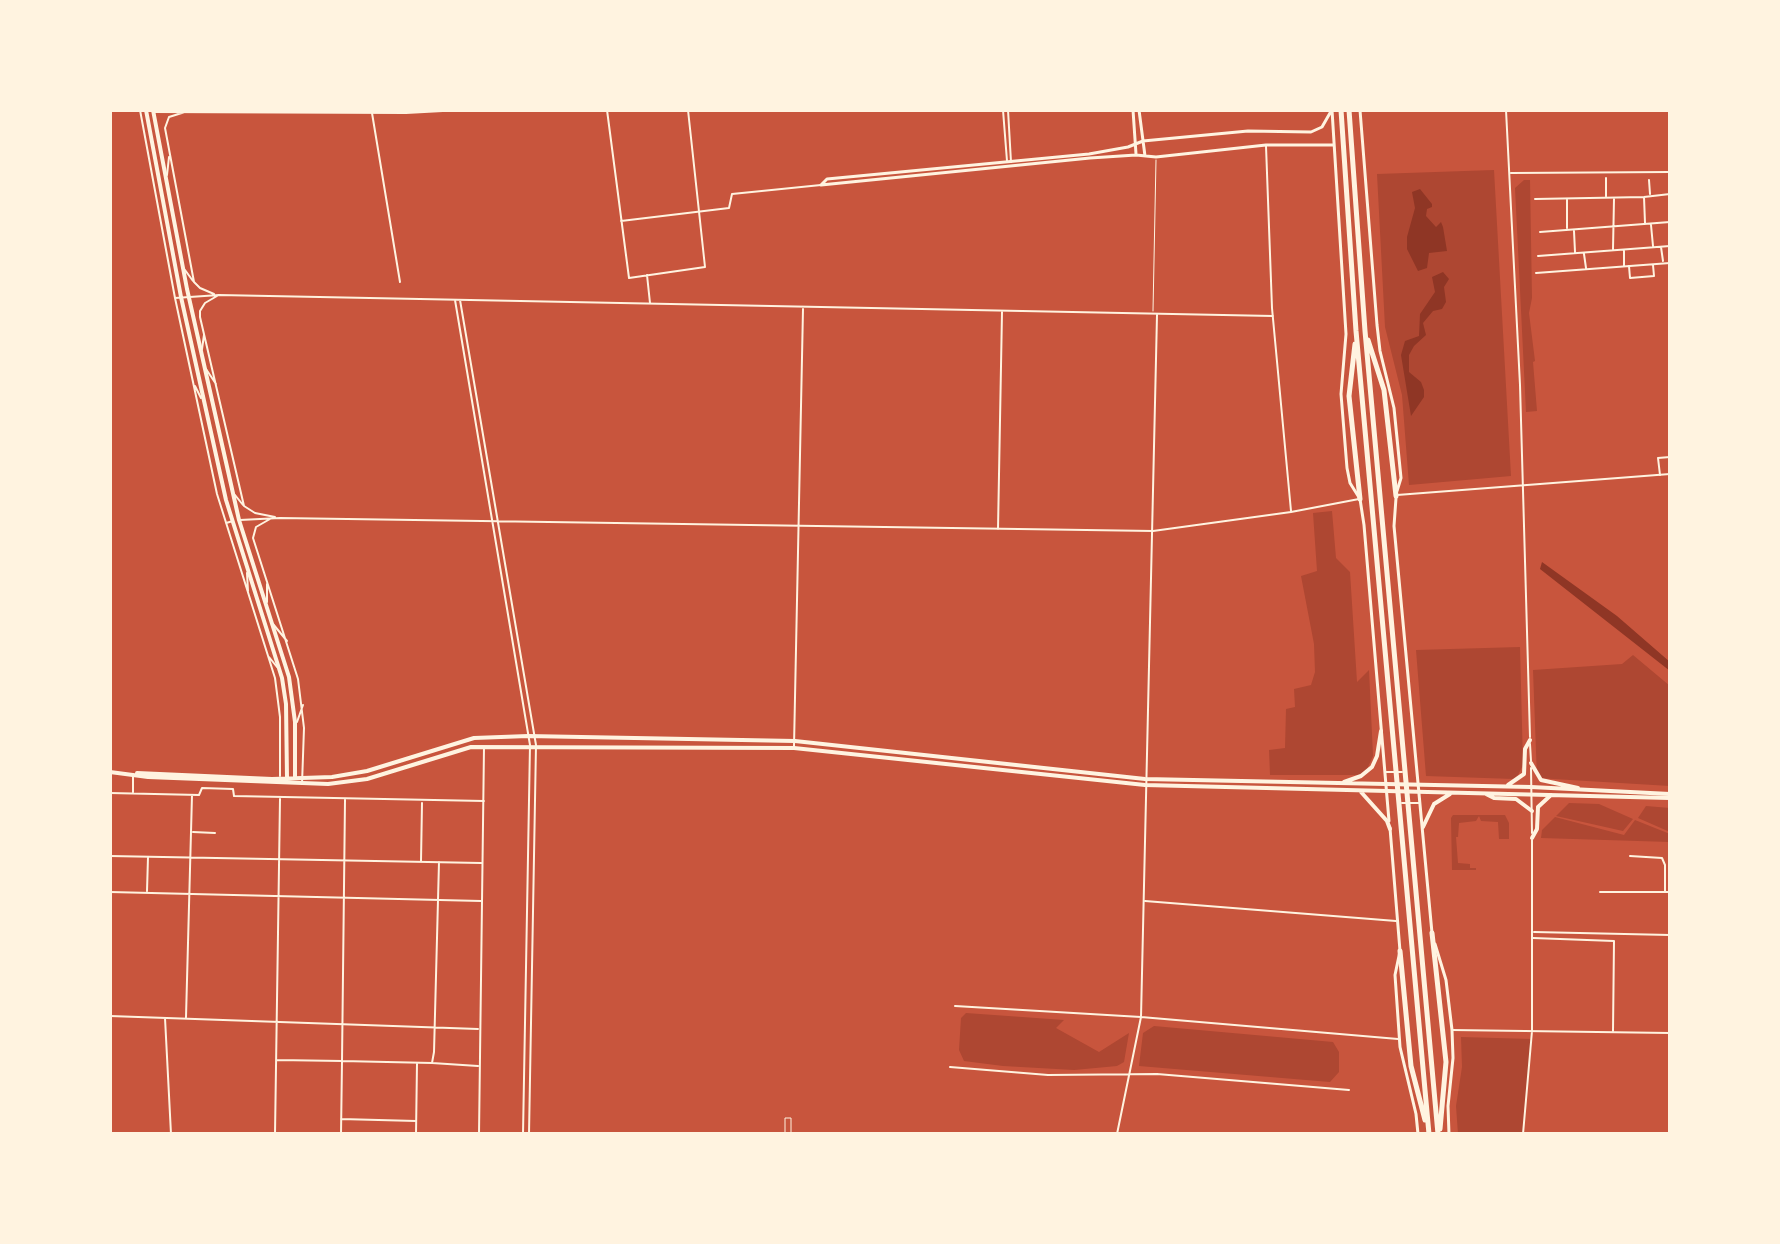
<!DOCTYPE html>
<html>
<head>
<meta charset="utf-8">
<style>
	body { margin:0 }
	#map { position:relative; width:1780px; height:1244px; overflow:hidden; background:#c8553d; font-family:"Source Sans 3",sans-serif }
	canvas { display:block }
	.frame { position:absolute; inset:0; border:112px solid #fff3e0; pointer-events:none }
</style>
</head>
<body>
<div id="map">
<canvas width="1780" height="1244"></canvas>
<div class="frame"></div>
</div>
<script>
const g = document.querySelector('canvas').getContext('2d');
g.lineJoin = 'round';
function paint(path, color) { g.fillStyle = color; g.fill(path, 'evenodd'); }
const poly = rows => new Path2D(rows.map(r => 'M' + r).join(''));
function strokePath(path, color, width, dash) { g.strokeStyle = color; g.lineWidth = width; g.lineCap = dash ? 'butt' : 'round'; g.setLineDash(dash || []); g.stroke(path); }
const green = poly([
	[1494,170,1511,476,1409,485,1402,395,1385,327,1377,174],
	[1524,180,1530,180,1532,298,1529,313,1535,361,1533,362,1537,411,1526,412,1515,188],
	[1332,511,1336,558,1350,572,1357,682,1369,670,1373,756,1367,769,1360,775,1270,775,1269,750,1285,748,1286,709,1295,707,1294,689,1311,685,1315,672,1314,644,1301,576,1317,571,1313,513],
	[1520,647,1523,765,1518,775,1514,779,1426,776,1416,650],
	[1633,655,1670,686,1670,786,1537,778,1533,670,1622,664],
	[1569,803,1599,804,1633,819,1623,831,1556,816],
	[1646,806,1670,808,1670,832,1638,818],
	[1453,815,1505,815,1509,823,1509,839,1499,839,1498,822,1481,821,1479,816,1476,821,1459,823,1458,837,1456,837,1458,863,1470,864,1470,868,1476,868,1476,870,1452,870,1451,818],
	[1555,817,1624,835,1635,820,1670,834,1670,842,1541,838,1542,830],
	[966,1013,1064,1020,1056,1028,1099,1052,1129,1033,1124,1062,1117,1066,1074,1070,1003,1066,964,1061,959,1050,961,1018],
	[1154,1026,1333,1042,1339,1052,1339,1072,1330,1082,1139,1066,1143,1033],
	[1461,1037,1532,1039,1523,1134,1458,1134,1456,1106,1462,1067]
]);
const water = poly([
	[1420,189,1432,204,1432,207,1427,209,1426,216,1436,227,1441,222,1443,227,1447,251,1429,253,1427,268,1418,271,1407,249,1407,237,1415,208,1412,192],
	[1443,272,1449,279,1444,287,1446,302,1442,309,1433,311,1423,323,1426,335,1414,346,1409,355,1409,372,1421,382,1424,390,1424,397,1411,416,1401,355,1405,341,1419,336,1420,314,1435,292,1432,277],
	[1542,562,1617,616,1670,662,1670,671,1540,569]
]);
const service = poly([
	[785,1134,785,1118,791,1118,791,1134]
]);
const pedestrian = poly([
	[1153,311,1156,160]
]);
const minor = poly([
	[607,110,629,278,705,267,688,110],
	[372,113,400,282],
	[1649,180,1650,194],
	[1606,196,1606,178],
	[1644,197,1645,223],
	[1535,199,1644,197,1670,194],
	[1567,199,1567,228],
	[621,221,729,208,732,194,821,185],
	[1651,225,1653,246],
	[1574,231,1575,252],
	[1540,232,1670,222],
	[1661,247,1663,261],
	[1613,249,1614,199],
	[1624,251,1624,265],
	[1584,254,1586,268],
	[1538,256,1670,246],
	[1629,266,1630,278,1654,276,1653,265],
	[1536,273,1670,263],
	[647,275,650,303],
	[1660,475,1658,458,1670,457],
	[133,792,133,774],
	[110,793,199,795,202,788,233,789,234,796,484,801],
	[345,800,342,1061,432,1063,434,1052,439,862],
	[193,832,215,833],
	[110,856,481,863],
	[1630,856,1662,858,1665,865,1665,892],
	[421,861,422,803],
	[147,891,148,857],
	[110,892,481,901],
	[1600,892,1670,892],
	[1145,901,1396,921],
	[1534,932,1670,935],
	[1533,938,1614,941,1613,1031],
	[110,1016,478,1029],
	[186,1017,192,795],
	[165,1018,171,1134],
	[277,1060,342,1061,341,1134],
	[432,1063,478,1066],
	[341,1119,416,1121],
	[275,1134,280,799],
	[416,1134,417,1063],
	[479,1134,484,747]
]);
const tertiary = poly([
	[140,110,175,298,217,494,275,678,280,717,280,776],
	[1003,110,1007,161],
	[1008,110,1011,162],
	[1506,110,1520,385,1530,737],
	[153,112,406,113,461,110],
	[185,112,169,117,165,128,194,282,200,288,214,294],
	[1266,146,1272,308,1291,511],
	[1511,173,1670,172],
	[167,175,169,157],
	[185,270,193,281],
	[217,296,205,303,200,311,200,317,244,506,255,513,275,517],
	[175,298,219,295,1273,316],
	[455,300,530,745,523,1134],
	[460,300,536,745,529,1134],
	[202,349,204,335],
	[206,369,216,384],
	[195,386,201,398],
	[235,495,243,505],
	[1397,495,1670,474],
	[270,519,256,527,253,538,298,679,304,728,302,784],
	[240,520,280,518,1153,531,1291,512,1359,499],
	[226,523,233,521],
	[998,529,1002,312],
	[247,573,248,591],
	[267,602,267,584],
	[273,624,287,641],
	[269,657,277,667],
	[297,722,303,705],
	[1530,744,1531,761],
	[794,746,803,309],
	[1531,768,1532,833],
	[1385,772,1402,772],
	[1402,803,1420,803],
	[955,1006,1141,1017,1398,1039],
	[1452,1030,1670,1033],
	[950,1067,1048,1075,1157,1074,1349,1090],
	[1117,1134,1141,1017,1157,315],
	[1523,1134,1532,1031,1532,840]
]);
const secondary = poly([
	[1133,110,1136,154],
	[1139,110,1145,156],
	[1332,110,1346,334,1341,394,1347,468,1350,483,1360,499,1364,525,1389,821],
	[1360,110,1377,325,1380,351,1394,408,1401,478,1397,491],
	[821,185,827,179,1089,154,1128,147,1143,141,1248,131,1311,132,1322,127,1330,113],
	[821,185,1090,158,1136,155,1156,157,1266,145,1333,145],
	[1396,498,1394,526,1432,933],
	[1390,828,1400,951,1395,975,1400,1047,1416,1114,1418,1134],
	[1435,944,1446,980,1452,1030,1453,1058,1448,1106,1449,1134]
]);
const primary = poly([
	[146,110,181,297,226,500,282,678,286,704,287,778],
	[153,110,187,289,239,520,289,677,295,722,295,778],
	[1531,763,1541,780,1578,788],
	[110,772,148,777,328,784,367,779,471,747,794,748,1145,785,1670,798],
	[137,773,272,779,332,777,367,771,474,738,528,736,795,741,1145,779,1531,787,1670,794],
	[1344,782,1361,776,1372,767,1377,756,1381,731],
	[1508,785,1524,774,1525,749,1530,740],
	[1361,792,1387,821,1390,829],
	[1486,794,1494,798,1516,799,1532,811],
	[1423,827,1434,804,1450,794],
	[1532,838,1537,829,1538,807,1551,795]
]);
const motorway = poly([
	[1341,110,1356,331,1429,1134],
	[1349,110,1365,331,1438,1134],
	[1368,340,1384,390,1396,496],
	[1355,344,1349,396,1360,499],
	[1432,933,1446,1062,1440,1129],
	[1400,951,1411,1066,1425,1120]
]);
paint(green, '#ae4732');
paint(water, '#8f3625');
strokePath(service, '#fff3e0', 1);
strokePath(pedestrian, '#fff3e0', 1);
strokePath(minor, '#fff3e0', 2);
strokePath(tertiary, '#fff3e0', 2);
strokePath(secondary, '#fff3e0', 3);
strokePath(primary, '#fff3e0', 4);
strokePath(motorway, '#fff3e0', 5);
</script>
</body>
</html>
